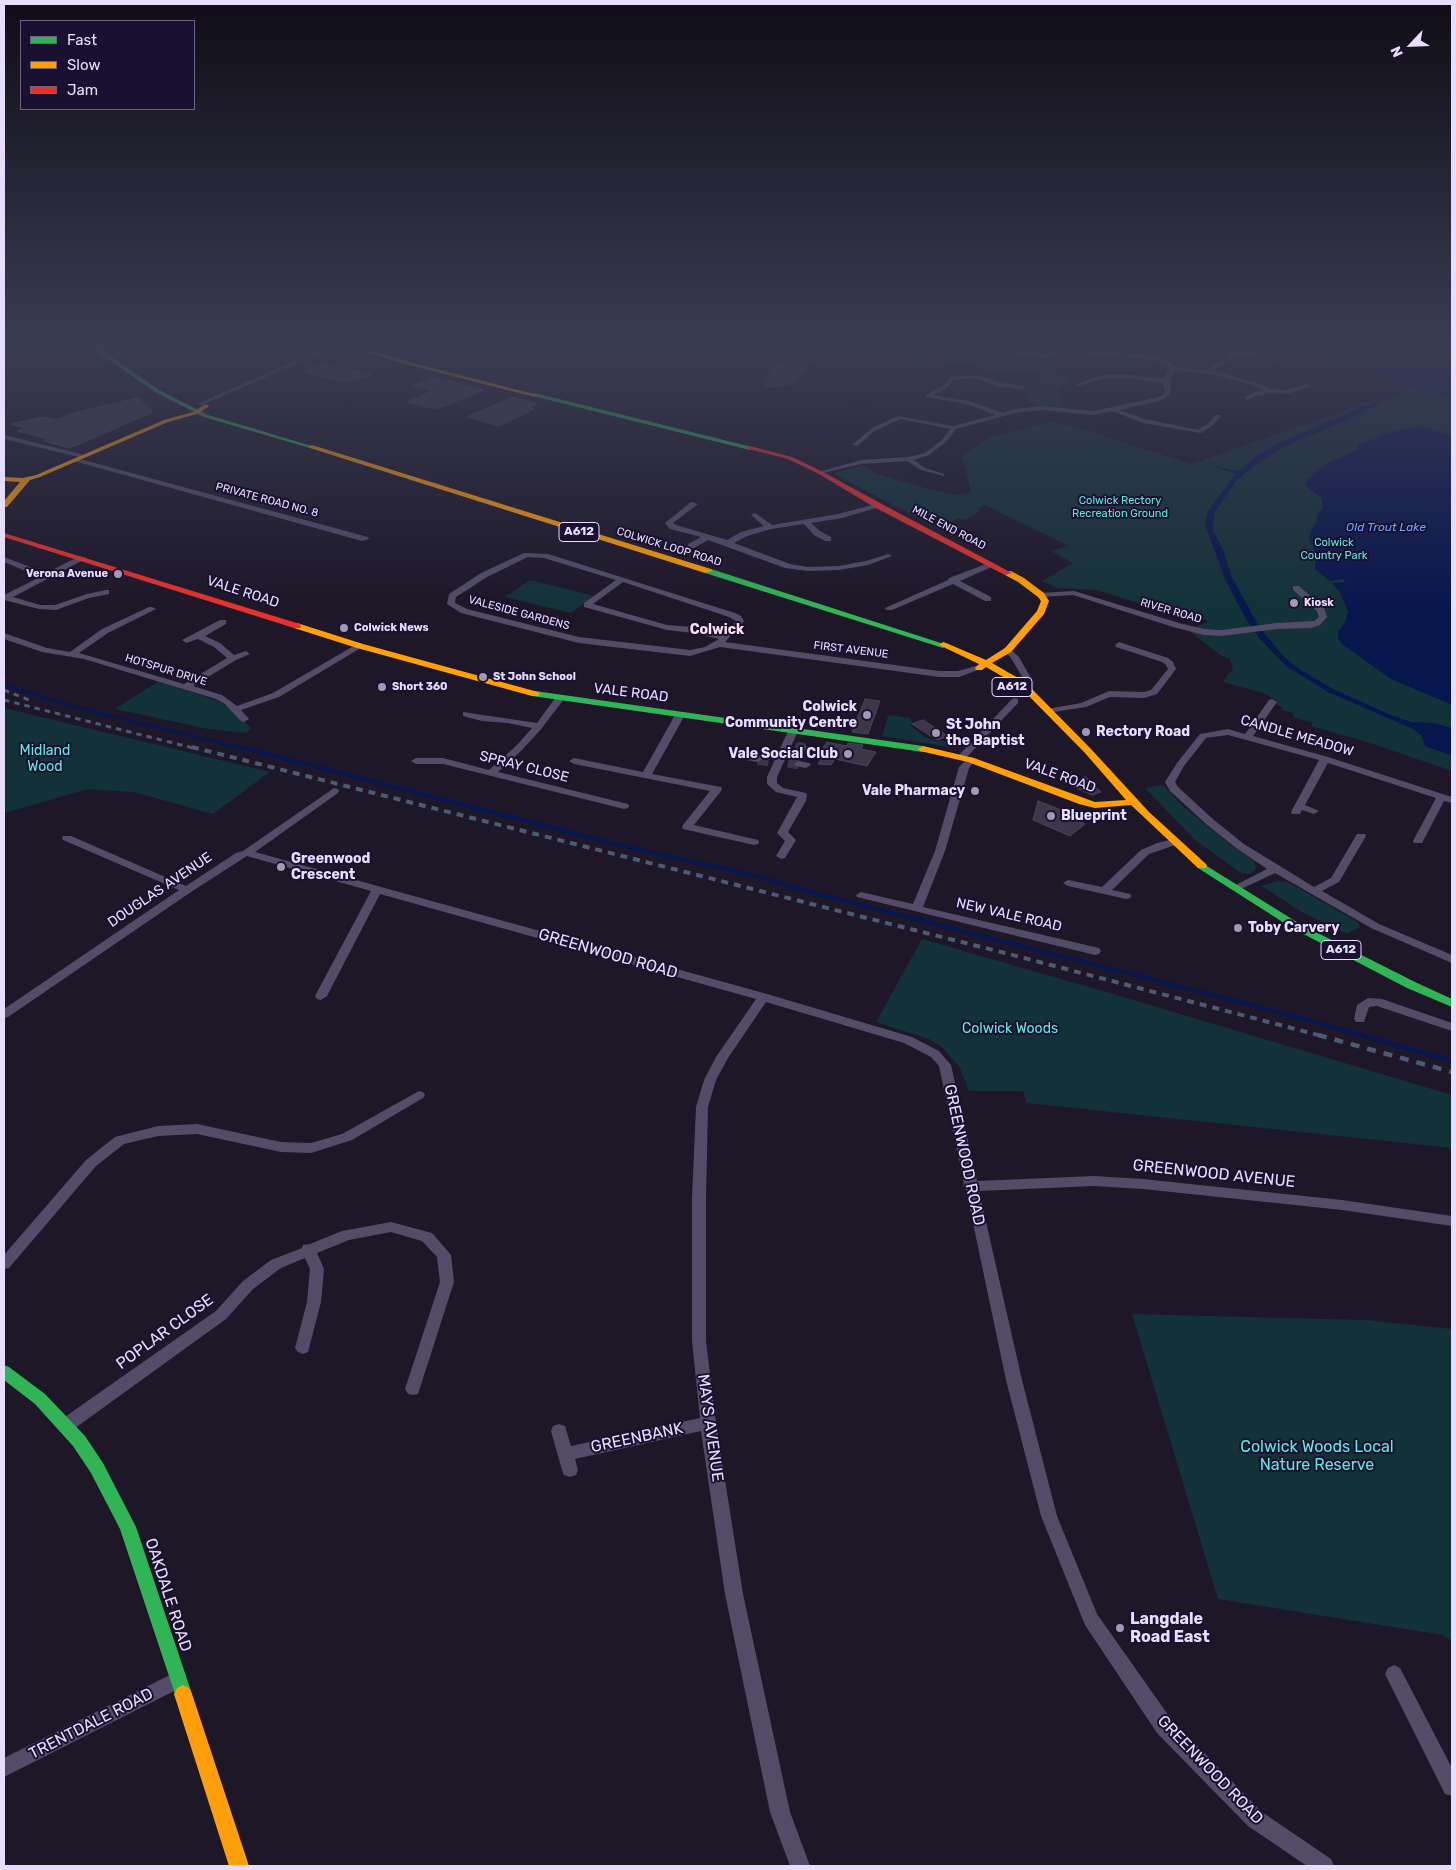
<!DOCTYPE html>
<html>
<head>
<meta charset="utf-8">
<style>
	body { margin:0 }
	#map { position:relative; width:1456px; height:1870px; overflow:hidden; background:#1d1728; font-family:Rubik,sans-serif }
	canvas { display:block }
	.frame { position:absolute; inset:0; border:5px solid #e7deff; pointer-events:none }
	.legend { position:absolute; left:20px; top:20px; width:175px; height:90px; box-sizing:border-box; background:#1a102f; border:1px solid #6c6282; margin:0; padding:6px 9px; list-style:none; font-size:15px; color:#e7deff }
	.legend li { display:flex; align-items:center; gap:10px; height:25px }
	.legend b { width:25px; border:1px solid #6c6282 }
	.north { position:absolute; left:1386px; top:20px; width:50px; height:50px; -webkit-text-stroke:4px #1a102f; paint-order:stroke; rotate:245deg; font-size:14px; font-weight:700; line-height:20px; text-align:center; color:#e7deff }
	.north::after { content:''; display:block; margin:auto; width:18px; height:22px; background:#e7deff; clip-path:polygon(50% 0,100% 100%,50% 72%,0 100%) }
</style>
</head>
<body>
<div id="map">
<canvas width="1456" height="1870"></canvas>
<div class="frame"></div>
<ul class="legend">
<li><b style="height:6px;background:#30b455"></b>Fast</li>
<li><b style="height:6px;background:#ff9f0a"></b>Slow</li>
<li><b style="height:6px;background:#e5322d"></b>Jam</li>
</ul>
<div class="north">N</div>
</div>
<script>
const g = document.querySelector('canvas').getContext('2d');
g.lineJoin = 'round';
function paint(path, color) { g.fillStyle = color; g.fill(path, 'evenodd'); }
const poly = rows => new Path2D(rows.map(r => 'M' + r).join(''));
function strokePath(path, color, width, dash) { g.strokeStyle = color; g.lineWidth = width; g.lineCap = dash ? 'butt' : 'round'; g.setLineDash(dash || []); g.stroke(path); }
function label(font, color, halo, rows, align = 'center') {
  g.font = font + ' Rubik,sans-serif'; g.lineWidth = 4; g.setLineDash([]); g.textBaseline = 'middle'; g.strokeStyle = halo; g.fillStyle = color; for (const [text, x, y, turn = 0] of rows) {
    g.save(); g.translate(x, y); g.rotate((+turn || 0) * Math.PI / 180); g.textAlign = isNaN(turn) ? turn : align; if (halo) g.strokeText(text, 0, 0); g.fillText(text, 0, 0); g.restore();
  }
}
const green = poly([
	[950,349,998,362,1001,360,1029,366,1037,364,1052,368,1071,382,1060,386,1058,388,1060,393,1053,394,1064,401,1062,408,1039,407,1027,399,1040,389,1041,377,1037,374,1008,374,993,372,978,368,976,365,934,360,941,353],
	[1411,387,1452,397,1452,771,1370,743,1311,726,1313,723,1293,717,1294,713,1282,710,1283,708,1275,704,1277,701,1266,694,1223,682,1228,674,1233,670,1230,659,1220,655,1188,630,1208,622,1205,619,1186,618,1096,590,1057,588,1042,581,1073,563,1051,551,1069,546,985,505,978,509,980,511,967,519,962,520,959,518,939,529,833,473,864,465,878,474,929,489,957,495,964,494,971,492,962,455,993,436,1052,421,1076,427,1191,464],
	[530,580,595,596,571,613,505,597],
	[159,681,220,702,231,708,251,728,247,733,208,729,115,709],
	[4,708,270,772,213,814,134,792,88,789,4,813],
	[890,715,910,718,913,723,910,725,925,737,937,741,945,741,954,745,948,747,882,736,888,716],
	[1163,785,1184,807,1232,846,1254,861,1256,869,1250,874,1241,873,1196,841,1145,788],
	[1278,881,1290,883,1356,921,1360,927,1347,934,1302,912,1261,886],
	[922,939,1120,996,1452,1095,1452,1148,1027,1103,1023,1091,969,1091,960,1068,942,1047,929,1039,876,1022],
	[1132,1314,1366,1320,1452,1329,1452,1641,1443,1635,1218,1599]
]);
const water = poly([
	[1310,346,1403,346,1452,358,1452,362,1432,359,1437,364,1452,369,1452,397,1411,387,1353,418,1288,445,1264,459,1238,479,1214,513,1213,530,1224,552,1231,575,1259,627,1284,657,1299,669,1333,689,1391,715,1411,722,1434,723,1452,728,1452,756,1425,746,1421,735,1413,729,1328,692,1286,666,1260,639,1247,621,1225,579,1208,533,1205,523,1208,511,1235,474,1210,465,1239,471,1255,457,1274,445,1373,402,1404,386,1392,379],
	[1422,427,1452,436,1452,705,1391,679,1342,644,1338,638,1338,632,1345,622,1348,612,1340,592,1332,583,1345,582,1343,579,1330,581,1315,569,1315,563,1319,558,1309,538,1313,527,1317,522,1317,515,1323,507,1321,498,1307,487,1305,483,1306,481,1326,464,1358,449,1358,445,1395,431]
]);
const streamFar3 = poly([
	[309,437,308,431,351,410,345,387],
	[808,444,936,346]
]);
const streamFar2 = poly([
	[4,685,79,708,245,749]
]);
const streamFar1 = poly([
	[240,747,615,844,752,875,814,893,1290,1015,1365,1036]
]);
const stream = poly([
	[1360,1035,1452,1061]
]);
const building = poly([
	[791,357,812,360,792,385,784,384,780,387,765,386,769,380,763,380,779,363,785,364,791,357],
	[321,364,373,374,348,382,302,372,321,364],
	[432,377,484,390,436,409,407,402,433,391,412,386,432,377],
	[513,397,537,404,529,407,534,409,499,426,467,417,513,397],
	[138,398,153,412,70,448,44,441,49,439,17,431,25,428,10,424,44,417,56,420,70,414,138,398],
	[865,699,880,701,868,734,852,732,865,699],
	[923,720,948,736,937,740,912,724,923,720],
	[827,742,847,746,848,743,863,745,861,749,876,752,867,766,835,759,831,765,818,764,825,754,819,753,827,742],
	[1085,776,1101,792,1092,795,1070,785,1085,776],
	[1038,801,1061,810,1058,812,1085,824,1070,836,1033,820,1038,801]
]);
const streetTunnelFar1 = poly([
	[795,747,803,749]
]);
const streetTunnel = poly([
	[797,747,805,749],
	[758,759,769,761],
	[788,762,799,764]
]);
const street = poly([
	[330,346,338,346,202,405,197,404,330,346],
	[991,346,1002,346,1045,354,1066,348,1148,355,1172,363,1174,367,1208,370,1214,364,1226,360,1231,352,1216,346,1225,346,1263,353,1279,359,1276,361,1237,353,1230,362,1218,366,1214,371,1257,383,1272,389,1287,390,1307,384,1310,386,1287,394,1271,393,1256,396,1247,400,1244,398,1252,393,1264,390,1253,385,1210,374,1174,371,1169,381,1171,391,1167,397,1159,401,1119,410,1145,419,1198,430,1209,423,1216,415,1220,415,1221,416,1213,425,1201,433,1143,423,1112,411,1093,415,1042,410,1015,413,956,429,946,442,929,455,914,460,925,468,944,474,944,476,921,470,907,461,861,464,819,474,819,472,861,460,908,457,925,453,942,440,950,429,901,419,876,430,857,446,852,445,872,428,898,416,953,426,996,415,966,404,926,397,926,395,944,385,951,377,977,375,1002,383,1024,386,1025,387,1022,389,1001,387,976,379,962,379,953,380,948,387,934,395,969,401,1003,413,1014,409,1042,406,1093,411,1155,398,1163,395,1165,391,1163,383,1131,379,1102,379,1079,386,1076,384,1102,375,1131,375,1164,379,1169,369,1167,365,1147,359,1066,352,1045,358,1013,353,996,348,980,354,977,352,991,346],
	[4,435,85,455,86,456,83,458,4,439,4,435],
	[76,458,368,537,369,539,362,541,74,461,73,460,76,458],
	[691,502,698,504,673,523,676,525,727,540,741,532,764,526,751,515,755,513,772,525,838,514,880,503,880,507,842,518,811,523,820,531,831,537,831,541,825,541,814,535,804,524,771,529,747,536,734,543,790,564,808,567,839,566,866,561,888,554,892,556,868,565,839,570,808,571,785,568,708,540,694,548,688,548,688,544,701,537,670,529,665,523,691,502],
	[524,553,548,554,735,613,741,616,744,621,725,642,939,671,958,671,979,665,983,668,959,677,939,677,720,647,690,656,579,643,461,613,447,604,449,594,481,573,524,553],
	[528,557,544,558,616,580,584,603,584,607,667,630,693,633,719,639,705,647,690,650,579,637,467,609,455,603,456,597,487,577,528,557],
	[623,582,729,617,736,621,723,635,693,627,667,625,593,604,623,582],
	[80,556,87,558,13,597,40,605,55,605,87,594,106,590,109,590,109,594,89,598,56,610,39,609,4,600,4,595,40,577,4,562,4,557,46,573,80,556],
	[989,563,996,565,960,581,991,597,991,601,985,601,953,584,892,610,886,610,885,608,948,580,949,578,989,563],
	[1293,586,1299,586,1324,608,1327,617,1320,625,1311,628,1277,629,1222,636,1204,635,1173,627,1073,595,1041,597,1037,595,1041,593,1074,591,1179,623,1204,629,1222,630,1277,623,1314,621,1319,617,1317,611,1293,590,1293,586],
	[149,607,152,607,156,609,108,633,79,653,184,684,227,658,214,647,198,639,186,643,182,640,220,620,226,620,226,624,205,636,220,643,234,655,246,651,250,654,236,660,193,686,222,695,237,706,273,693,357,644,360,643,364,646,279,697,241,710,249,719,244,722,241,721,225,704,216,699,84,659,42,652,4,639,4,633,47,648,70,652,102,629,149,607],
	[1119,642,1168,658,1173,662,1176,669,1157,694,1144,698,1110,697,1086,707,1047,713,1047,709,1081,703,1109,691,1144,692,1151,690,1168,669,1166,665,1162,662,1116,647,1115,645,1119,642],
	[1008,647,1019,657,1032,680,1031,682,1028,683,1024,680,1011,658,1004,650,1008,647],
	[559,696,564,699,542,728,522,750,498,772,628,804,629,806,628,808,624,809,443,764,416,764,411,761,416,758,443,758,489,770,516,746,532,728,508,723,482,721,463,716,463,712,537,723,556,697,559,696],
	[1015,698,1018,699,1018,703,965,759,959,759,957,757,959,755,1012,699,1015,698],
	[1272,699,1277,702,1253,736,1328,757,1452,797,1452,803,1444,801,1422,843,1414,843,1413,841,1436,798,1328,763,1305,805,1319,811,1314,814,1302,810,1300,814,1292,814,1291,812,1319,760,1228,735,1206,738,1184,766,1175,782,1178,787,1214,820,1244,844,1314,887,1331,878,1357,834,1365,834,1366,836,1339,882,1322,891,1379,924,1452,955,1452,963,1371,928,1275,873,1239,890,1235,891,1230,888,1267,869,1236,848,1206,824,1170,791,1165,782,1177,763,1200,734,1228,729,1245,734,1269,700,1272,699],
	[680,712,685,715,652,774,721,787,722,789,721,791,694,825,758,840,759,842,758,844,754,845,683,829,682,827,683,825,710,791,574,764,569,761,574,758,643,772,675,715,680,712],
	[794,726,799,729,777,777,777,783,783,788,806,793,807,795,806,801,788,832,796,840,785,858,781,859,776,856,785,841,777,833,797,797,776,792,767,784,767,777,789,729,794,726],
	[805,746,816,749,818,751,813,754,802,751,802,747,805,746],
	[749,755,761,757,763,759,758,762,746,760,744,758,749,755],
	[971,757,976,760,969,768,945,851,923,907,1099,948,1101,951,1099,954,1095,955,857,897,856,895,861,892,913,904,935,851,959,767,968,758,971,757],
	[799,761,809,763,811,765,806,768,796,766,794,764,799,761],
	[334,788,338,789,339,791,338,793,255,852,767,994,912,1037,939,1051,951,1065,977,1181,1094,1176,1143,1179,1342,1200,1452,1216,1452,1226,1342,1210,1143,1189,1094,1186,979,1191,1022,1380,1057,1516,1097,1614,1171,1719,1262,1812,1331,1859,1334,1866,1307,1866,1248,1826,1157,1733,1085,1625,1041,1516,1006,1380,966,1190,963,1186,964,1184,939,1066,931,1057,904,1043,766,1002,728,1058,716,1080,708,1107,706,1198,706,1341,716,1423,743,1594,790,1812,810,1866,790,1866,770,1812,725,1594,701,1431,575,1459,578,1470,576,1475,570,1477,564,1475,562,1470,551,1431,553,1426,559,1424,565,1426,571,1446,700,1418,692,1341,692,1198,696,1107,704,1080,716,1057,756,999,380,894,327,996,321,1000,317,999,315,996,371,891,247,856,191,892,8,1017,4,1018,4,1009,179,890,63,840,62,838,63,836,71,836,186,886,236,853,243,851,334,788],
	[1174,839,1178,840,1179,842,1178,844,1149,854,1112,890,1130,894,1131,896,1130,898,1126,899,1068,886,1063,883,1068,880,1102,887,1141,850,1157,843,1174,839],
	[1368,998,1382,999,1452,1023,1452,1031,1377,1006,1369,1007,1364,1022,1356,1022,1354,1019,1357,1005,1368,998],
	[419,1091,423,1092,425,1095,423,1098,352,1140,311,1153,281,1152,197,1134,158,1136,124,1144,96,1166,9,1268,4,1269,4,1255,86,1160,115,1137,158,1126,197,1124,281,1142,311,1143,342,1134,419,1091],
	[391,1222,432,1233,451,1255,454,1282,418,1394,413,1395,408,1394,405,1389,440,1282,437,1257,422,1241,391,1232,349,1240,317,1253,324,1269,321,1302,308,1352,303,1354,298,1352,295,1348,307,1302,310,1269,305,1258,281,1268,253,1289,226,1319,71,1431,65,1433,59,1431,57,1426,59,1421,216,1311,243,1281,271,1260,302,1248,303,1245,310,1244,342,1231,391,1222],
	[1394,1665,1400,1668,1452,1768,1452,1796,1445,1794,1385,1674,1388,1668,1394,1665],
	[178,1671,184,1674,187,1680,184,1686,4,1777,4,1758,178,1671]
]);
const fast = poly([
	[89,346,121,346,102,350,159,390,208,415,315,447,310,448,204,417,155,392,89,346],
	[535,393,752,447,753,448,750,450,533,396,533,394,535,393],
	[705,569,711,569,947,645,943,648,940,647,705,573,705,569],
	[535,691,923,746,928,749,923,752,532,696,530,694,535,691],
	[1202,863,1300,924,1415,982,1452,999,1452,1007,1407,988,1292,928,1198,868,1197,866,1198,864,1202,863],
	[4,1365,9,1367,45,1394,85,1436,103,1463,136,1527,192,1694,189,1700,183,1703,177,1700,120,1529,91,1473,73,1446,35,1404,4,1380,4,1365]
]);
const slow = poly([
	[348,346,357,346,409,362,538,395,535,397,405,364,348,346],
	[206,404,209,406,208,407,197,414,168,422,40,477,30,480,7,507,4,507,4,501,20,482,4,481,4,477,23,478,36,475,164,420,193,412,206,404],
	[312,445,711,569,712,571,705,573,310,448,309,447,312,445],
	[1005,571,1011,571,1024,578,1044,593,1049,601,1044,614,1011,652,992,663,1025,682,1091,749,1149,812,1206,864,1207,866,1206,868,1198,868,1131,805,1095,808,1079,804,968,762,920,751,918,749,923,746,974,758,1095,802,1126,800,1085,753,1019,686,986,667,982,670,976,670,975,668,979,664,939,645,943,642,946,643,986,660,1005,648,1037,611,1041,601,1038,597,1018,582,1005,575,1005,571],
	[297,623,363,644,538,692,540,694,538,696,532,696,357,648,294,628,293,626,297,623],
	[183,1685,189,1688,192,1694,249,1866,229,1866,174,1694,177,1688,183,1685]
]);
const jam = poly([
	[750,446,792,457,823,472,880,503,1012,573,1005,575,874,507,819,474,788,459,748,449,748,447,750,446],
	[4,533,300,624,301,626,300,628,294,628,4,537,4,533]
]);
const railFar2 = poly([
	[4,690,29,700],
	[4,700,197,749]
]);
const railFar1 = poly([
	[192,747,1005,953,1322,1036]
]);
const rail = poly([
	[1318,1035,1452,1072]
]);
const markers = [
	[118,574,5,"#a098b4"],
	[1294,603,5,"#a098b4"],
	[344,628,5,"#a098b4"],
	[483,677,5,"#a098b4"],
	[382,687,5,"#a098b4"],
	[867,715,5,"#a098b4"],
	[1086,732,5,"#a098b4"],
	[936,733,5,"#a098b4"],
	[848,754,5,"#a098b4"],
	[975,791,5,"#a098b4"],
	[1051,816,5,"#a098b4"],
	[281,867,5,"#a098b4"],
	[1238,928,5,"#a098b4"],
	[1120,1628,5,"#a098b4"]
];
const farStreetnames = [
	["PRIVATE ROAD NO. 8",267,500,15],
	["MILE END ROAD",949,528,28],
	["COLWICK LOOP ROAD",669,547,17],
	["RIVER ROAD",1171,611,16],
	["VALESIDE GARDENS",519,613,15],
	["FIRST AVENUE",851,650,7],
	["HOTSPUR DRIVE",166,670,17]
];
const farParknames = [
	["Colwick Rectory",1120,501],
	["Recreation Ground",1120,514],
	["Colwick",1334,543],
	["Country Park",1334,556]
];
const farPoinames = [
	["Verona Avenue",108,574,"right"],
	["Kiosk",1304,603],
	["Colwick News",354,628],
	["St John School",493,677],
	["Short 360",392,687]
];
const farWaternames = [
	["Old Trout Lake",1386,528]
];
const shields = [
	[579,532,40],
	[1012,687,40],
	[1341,950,40]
];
const shieldNames = [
	["A612",579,532],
	["A612",1012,687],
	["A612",1341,950]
];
const streetNames = [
	["VALE ROAD",243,592,18],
	["VALE ROAD",631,693,7],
	["CANDLE MEADOW",1297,736,16],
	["SPRAY CLOSE",524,767,14],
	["VALE ROAD",1060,776,20],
	["DOUGLAS AVENUE",160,890,-34],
	["NEW VALE ROAD",1009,915,13]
];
const farQuarternames = [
	["Colwick",717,630]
];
const poiNames = [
	["Colwick",857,707,"right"],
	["Community Centre",857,723,"right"],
	["St John",946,725],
	["the Baptist",946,741],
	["Rectory Road",1096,732],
	["Vale Social Club",838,754,"right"],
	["Vale Pharmacy",965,791,"right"],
	["Blueprint",1061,816],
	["Greenwood",291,859],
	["Crescent",291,875],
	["Toby Carvery",1248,928]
];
const parkNames = [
	["Midland",45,751],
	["Wood",45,767],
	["Colwick Woods",1010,1029]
];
const nearStreetnames = [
	["GREENWOOD ROAD",608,954,16],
	["GREENWOOD ROAD",964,1155,78],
	["GREENWOOD AVENUE",1214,1174,6],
	["POPLAR CLOSE",165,1332,-36],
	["MAYS AVENUE",710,1428,82],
	["GREENBANK",637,1438,-12],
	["OAKDALE ROAD",168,1595,72],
	["TRENTDALE ROAD",91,1724,-27],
	["GREENWOOD ROAD",1210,1770,46]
];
const nearParknames = [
	["Colwick Woods Local",1317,1447],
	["Nature Reserve",1317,1465]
];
const nearPoinames = [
	["Langdale",1130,1619],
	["Road East",1130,1637]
];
paint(green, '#133138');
paint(water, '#08164e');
strokePath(streamFar3, '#08164e', 2.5);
strokePath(streamFar2, '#08164e', 3);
strokePath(streamFar1, '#08164e', 4);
strokePath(stream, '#08164e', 4.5);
paint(building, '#3c3649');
strokePath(building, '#4a425b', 1);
strokePath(streetTunnelFar1, '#3b3548', 9, [9, 4.5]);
strokePath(streetTunnel, '#3b3548', 11, [11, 5.5]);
paint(street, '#524c69');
paint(fast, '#30b455');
paint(slow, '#ff9f0a');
paint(jam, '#e5322d');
strokePath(railFar2, '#4c5a73', 3, [5.5, 5]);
strokePath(railFar1, '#4c5a73', 4, [7, 6]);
strokePath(rail, '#4c5a73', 4.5, [9, 8]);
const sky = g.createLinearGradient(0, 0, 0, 608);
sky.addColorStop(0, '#100d16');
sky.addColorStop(0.57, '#3a3c53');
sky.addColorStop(1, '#3a3c5300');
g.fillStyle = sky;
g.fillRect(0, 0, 1456, 608);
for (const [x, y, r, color] of markers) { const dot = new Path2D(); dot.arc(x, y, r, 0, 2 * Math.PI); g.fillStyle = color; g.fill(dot); strokePath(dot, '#1a102f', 2); }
label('11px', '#e7deff', '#1a102f', farStreetnames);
label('11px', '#5eebde', '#1a102f', farParknames);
label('bold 11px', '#e7deff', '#1a102f', farPoinames, 'left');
label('italic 12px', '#6ca4ff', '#1a102f', farWaternames);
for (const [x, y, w] of shields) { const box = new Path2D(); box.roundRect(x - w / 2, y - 9.5, w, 19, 4); g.fillStyle = '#1a102f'; g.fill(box); strokePath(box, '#e7deff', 1); }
label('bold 12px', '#e7deff', null, shieldNames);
label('14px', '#e7deff', '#1a102f', streetNames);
label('bold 14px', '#ffe0ef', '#1a102f', farQuarternames);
label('bold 14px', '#e7deff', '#1a102f', poiNames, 'left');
label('14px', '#5eebde', '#1a102f', parkNames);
label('16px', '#e7deff', '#1a102f', nearStreetnames);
label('16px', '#5eebde', '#1a102f', nearParknames);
label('bold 16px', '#e7deff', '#1a102f', nearPoinames, 'left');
</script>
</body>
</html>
